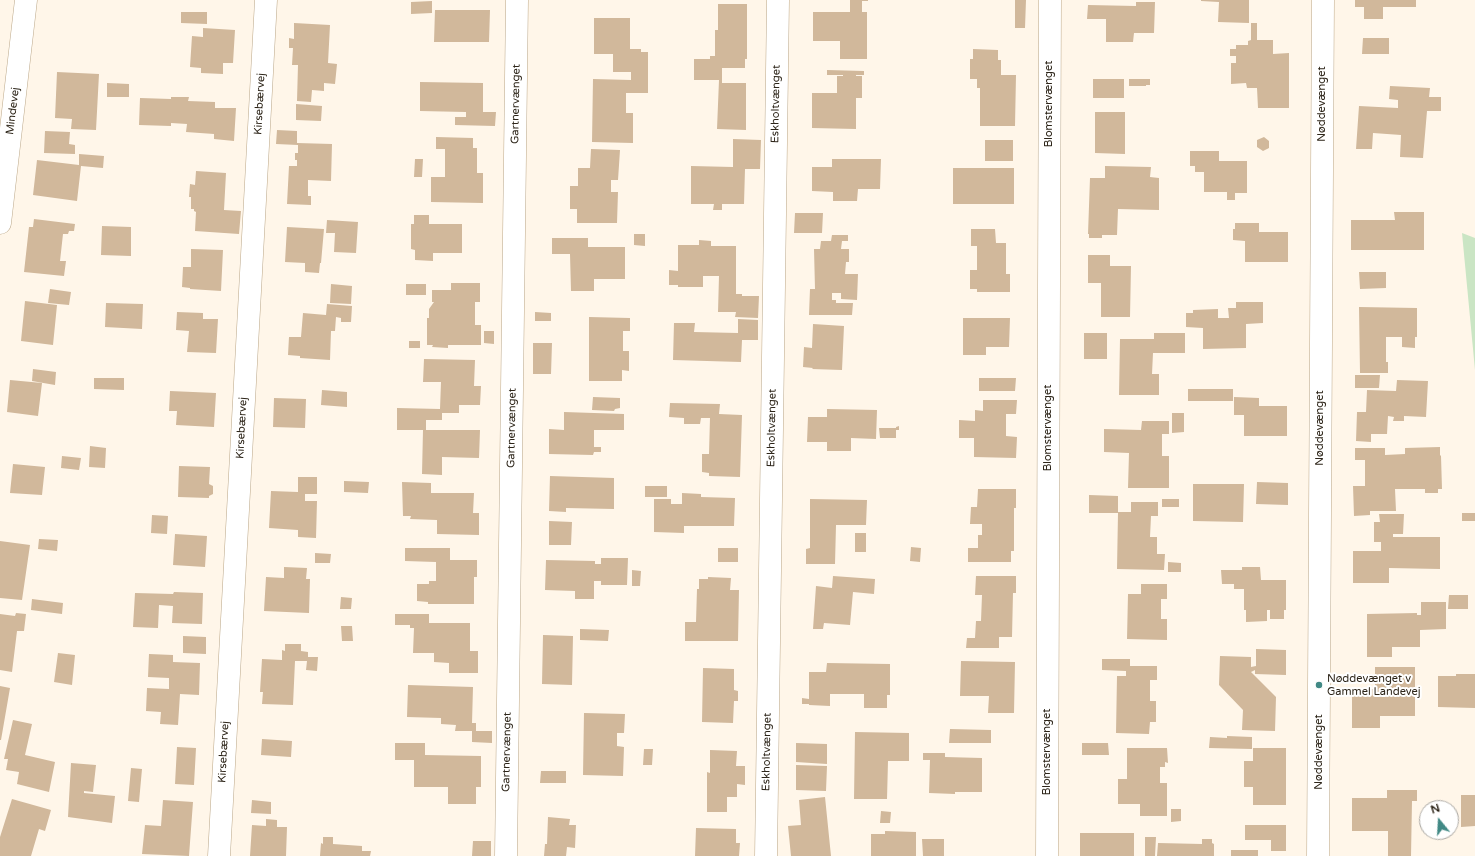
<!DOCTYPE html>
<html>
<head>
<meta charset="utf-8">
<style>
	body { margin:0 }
	#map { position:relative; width:1475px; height:856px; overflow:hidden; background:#fff6e9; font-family:"Varela Round",sans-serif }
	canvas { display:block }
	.north { position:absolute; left:1419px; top:800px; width:40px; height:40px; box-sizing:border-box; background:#fff; border:1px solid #aba8a3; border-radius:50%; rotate:342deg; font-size:11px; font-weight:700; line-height:16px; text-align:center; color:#2d2519 }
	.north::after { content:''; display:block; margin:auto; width:14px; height:18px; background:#418985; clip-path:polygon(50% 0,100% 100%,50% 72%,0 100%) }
</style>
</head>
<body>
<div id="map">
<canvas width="1475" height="856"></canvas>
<div class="north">N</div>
</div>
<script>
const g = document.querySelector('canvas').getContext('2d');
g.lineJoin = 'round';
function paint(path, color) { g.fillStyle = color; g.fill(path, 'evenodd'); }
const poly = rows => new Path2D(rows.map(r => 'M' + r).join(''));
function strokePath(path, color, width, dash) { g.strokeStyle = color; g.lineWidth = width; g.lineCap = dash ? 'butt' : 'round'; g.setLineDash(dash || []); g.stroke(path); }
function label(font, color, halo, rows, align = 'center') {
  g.font = font + ' "Varela Round",sans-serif'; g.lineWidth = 4; g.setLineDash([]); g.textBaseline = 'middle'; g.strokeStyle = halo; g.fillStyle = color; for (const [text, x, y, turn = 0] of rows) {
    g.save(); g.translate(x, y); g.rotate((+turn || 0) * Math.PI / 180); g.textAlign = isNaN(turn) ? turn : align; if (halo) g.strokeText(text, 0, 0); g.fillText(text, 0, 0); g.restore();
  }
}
const green = poly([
	[1462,233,1475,238,1475,370]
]);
const building = poly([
	[850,0,868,0,868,1,862,1,862,12,867,12,867,59,840,59,840,41,813,41,813,12,850,12],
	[1015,0,1026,0,1025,28,1015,28],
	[1201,0,1249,0,1249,23,1218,22,1219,2,1201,1],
	[1355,0,1416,0,1416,7,1383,7,1383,19,1364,19,1364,7,1355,7],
	[432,1,432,13,411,14,411,2],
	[1136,2,1155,2,1154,33,1134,33,1133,42,1106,42,1106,19,1087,19,1088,5,1136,6],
	[718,4,747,4,747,59,745,59,745,68,722,68,722,83,746,83,746,130,717,129,719,80,694,80,694,59,710,59,710,56,715,56,715,30,718,30],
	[435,10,490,10,489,42,434,42],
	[181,12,207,12,207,24,181,23],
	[594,18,630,18,630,49,641,49,641,52,648,52,648,93,626,93,626,113,633,113,633,143,592,142,593,79,631,80,631,72,613,72,613,54,594,54],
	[294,23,330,25,328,63,337,64,335,84,324,83,324,91,312,90,311,102,297,101,298,65,292,65,293,48,289,48,289,38,294,39],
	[1251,23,1257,23,1257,40,1273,40,1273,54,1289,53,1289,108,1258,108,1257,88,1247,88,1246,83,1231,84,1231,63,1236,63,1236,56,1230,56,1230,49,1236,49,1236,45,1248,45,1248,41,1251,40],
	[203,28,235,30,233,63,223,63,223,74,201,73,201,68,190,67,192,36,203,37],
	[1363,38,1389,38,1389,54,1362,54],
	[973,49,998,50,998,60,1001,60,1001,75,1016,75,1015,126,980,126,980,88,977,88,977,79,970,79,970,59,973,59],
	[827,70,864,71,864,75,856,75,856,76,862,76,862,98,856,98,856,129,812,128,812,93,837,93,837,76,843,76,843,75,827,75],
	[57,72,99,74,96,130,71,129,72,119,55,118],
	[1093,79,1124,79,1124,98,1093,98],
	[1129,79,1150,79,1150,85,1146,85,1146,86,1129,86],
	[420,82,483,83,483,112,496,112,495,126,455,125,455,117,466,117,466,112,420,111],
	[107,83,129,84,129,97,107,97],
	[1390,86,1430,88,1429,97,1441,97,1441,111,1427,111,1423,158,1400,157,1401,135,1373,133,1372,149,1356,149,1359,106,1398,108,1398,100,1389,99],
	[171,97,189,97,188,101,215,102,215,108,236,108,234,141,214,139,214,134,186,132,187,124,171,123,171,126,139,125,140,98,171,99],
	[296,104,322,106,321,121,296,120],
	[1095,112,1125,112,1125,154,1095,153],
	[277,130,297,131,297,143,332,144,331,181,308,180,308,196,311,196,311,205,287,204,289,166,297,166,297,160,295,160,295,153,298,153,298,145,276,144],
	[45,131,70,132,69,144,75,145,75,154,44,153],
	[436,137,473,138,473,148,477,148,477,173,483,173,483,203,431,202,431,177,445,177,445,149,436,149],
	[1264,137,1269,141,1269,148,1263,151,1257,147,1257,140],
	[733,139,761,140,760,169,745,169,744,204,722,204,722,210,713,210,714,204,691,204,691,166,733,167],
	[985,140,1013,140,1013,161,985,161],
	[591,149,620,150,618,180,611,180,611,192,618,192,617,223,577,223,577,209,570,209,570,186,578,186,578,168,590,168],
	[1190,151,1219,151,1219,161,1247,161,1247,193,1235,193,1235,200,1227,200,1227,192,1204,192,1204,172,1195,172,1195,166,1190,166],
	[79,154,104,156,103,168,81,166,77,201,33,195,37,160,79,165],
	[415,159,423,159,422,177,414,177],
	[832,159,881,159,880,189,858,189,857,201,833,201,833,192,812,191,812,167,832,167],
	[1105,166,1151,167,1150,177,1159,178,1159,210,1118,209,1117,235,1102,235,1102,238,1089,238,1089,234,1088,234,1090,178,1105,178],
	[953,168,1014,168,1014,204,953,204],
	[196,171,226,173,224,210,241,211,239,234,195,231,196,212,194,211,194,209,191,209,191,197,189,197,190,184,195,185],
	[1394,212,1424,212,1424,250,1351,250,1351,220,1395,220],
	[795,213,823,213,822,233,794,233],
	[414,215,429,215,429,224,462,224,462,253,433,253,433,261,415,260,415,250,411,249,411,224,414,224],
	[34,219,75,224,74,231,69,231,68,234,63,234,60,261,66,261,64,276,24,272,29,227,33,227],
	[327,220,358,222,356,253,334,252,335,233,326,233],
	[1235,223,1259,223,1259,232,1288,232,1288,262,1245,262,1245,241,1233,240,1233,229,1235,229],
	[102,226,131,227,131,256,101,255],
	[287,227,324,229,321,263,320,263,319,273,305,272,305,263,285,262],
	[971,229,995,229,996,243,1006,243,1006,274,1010,274,1010,292,977,292,977,289,970,289,970,270,977,270,977,246,971,246],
	[634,234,645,234,645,246,634,245],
	[832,235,848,235,848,241,842,241,841,249,849,249,849,262,846,262,845,274,858,274,857,300,841,299,841,293,832,293,832,300,836,300,836,303,853,303,852,315,809,315,810,289,815,289,814,249,820,249,821,241,831,241],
	[552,238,588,238,588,247,625,247,625,279,594,279,594,291,571,291,570,254,552,254],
	[699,240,711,241,711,246,736,246,736,294,742,294,742,296,759,296,758,318,735,317,736,312,718,312,719,276,703,276,703,287,678,287,678,285,669,285,669,270,678,271,678,245,699,245],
	[191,249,223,250,221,291,190,289,190,288,182,287,183,267,191,267],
	[1088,255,1110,255,1110,266,1131,266,1130,317,1101,317,1101,283,1088,283],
	[1359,272,1386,272,1386,288,1360,289],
	[451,283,480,283,480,302,475,302,475,325,481,325,481,345,448,345,448,348,432,347,433,345,427,345,427,318,429,318,429,309,434,302,432,302,432,290,451,290],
	[331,284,352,286,351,304,330,303],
	[406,284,426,284,426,295,406,295],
	[50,289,71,292,69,305,48,303],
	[25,301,57,305,53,345,21,341],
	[1236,302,1263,302,1263,323,1246,324,1246,348,1203,349,1203,328,1186,327,1186,313,1193,313,1193,310,1218,309,1218,318,1229,318,1228,308,1236,308],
	[106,303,143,304,142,329,105,327],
	[327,304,352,306,351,322,341,322,341,318,336,317,335,331,331,331,330,360,300,358,300,356,288,355,289,337,301,337,303,313,326,315],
	[1359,307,1417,308,1417,337,1415,337,1415,348,1402,347,1402,337,1386,337,1386,362,1388,362,1388,373,1360,373],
	[177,312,203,313,203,319,218,319,216,353,187,352,189,331,176,330],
	[535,312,551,313,551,321,535,321],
	[589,317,630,318,630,331,623,331,623,351,629,351,629,371,622,370,622,381,589,381],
	[963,318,1010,318,1009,347,986,347,986,355,963,355],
	[738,319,758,320,758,340,742,340,741,362,673,360,674,323,695,323,694,332,738,333],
	[813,324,844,326,842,370,812,369,813,368,803,367,804,347,812,348],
	[484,331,494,331,494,344,484,343],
	[1084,333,1107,333,1107,359,1084,359],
	[1154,333,1185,333,1185,353,1153,353,1152,374,1159,374,1159,395,1119,395,1120,339,1154,339],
	[409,341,420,341,420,348,409,348],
	[533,343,552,343,551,374,533,374],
	[424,359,475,360,474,386,481,386,480,405,459,405,459,413,442,413,442,420,426,420,426,430,480,430,479,458,442,457,442,475,422,474,423,430,397,430,397,408,440,409,441,382,423,382],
	[33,369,56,372,55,385,32,381],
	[1355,375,1380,375,1379,388,1355,388],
	[94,378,124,378,124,390,94,389],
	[979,378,1016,378,1015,391,979,391],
	[10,380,42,383,38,416,7,412],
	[1397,380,1428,381,1426,417,1404,416,1404,421,1393,421,1394,417,1388,416,1387,434,1371,434,1371,442,1356,441,1357,412,1366,412,1367,390,1396,391],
	[1188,389,1233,389,1233,401,1188,401],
	[322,390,347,392,347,407,321,405],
	[170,391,216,393,214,427,176,425,177,411,169,411],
	[593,397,620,398,620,408,615,409,614,411,592,410],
	[1234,397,1259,398,1259,406,1287,406,1287,436,1244,436,1244,415,1234,415],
	[274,398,306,399,305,428,273,427],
	[983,400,1017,400,1016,414,1006,414,1006,436,1017,437,1016,458,974,457,974,438,959,438,959,420,975,421,975,410,983,411],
	[670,403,720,404,719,414,742,415,740,477,709,476,709,473,702,472,702,454,709,454,710,418,701,418,700,424,684,424,684,418,669,417],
	[827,409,877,410,876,439,851,438,851,451,827,451,827,442,807,442,808,417,827,417],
	[564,412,624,414,624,430,594,430,594,447,601,447,601,452,594,452,593,455,549,454,549,429,564,430],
	[1172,413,1184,413,1184,432,1172,433],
	[1142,421,1169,421,1169,434,1162,434,1162,456,1169,456,1169,488,1128,488,1129,453,1104,452,1104,429,1141,430],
	[899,426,899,430,896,430,896,438,880,438,879,428,896,428,896,427],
	[90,446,106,448,105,468,89,467],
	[1440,447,1440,455,1441,456,1442,489,1438,489,1438,493,1425,493,1425,489,1395,489,1396,511,1370,511,1370,515,1354,516,1353,486,1365,486,1365,460,1355,460,1355,448,1385,448,1385,455,1405,454,1405,448],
	[62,456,81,458,79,470,61,468],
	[13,464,45,467,42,495,10,493],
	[179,466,210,467,209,484,213,486,213,494,209,496,209,498,178,497],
	[550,476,614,478,614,509,566,508,566,512,549,511],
	[298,477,317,477,317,494,305,494,305,501,317,501,316,538,298,537,298,530,269,528,271,491,298,492],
	[344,481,369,482,368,493,344,492],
	[402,482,431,483,431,493,474,493,473,513,479,513,479,535,437,534,437,520,410,519,411,516,403,516],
	[1257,482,1288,483,1288,505,1256,504],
	[1193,484,1244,484,1243,522,1193,521],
	[645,486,667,486,667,497,645,497],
	[978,489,1016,489,1016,508,1014,508,1014,551,1011,551,1011,562,968,562,968,548,978,548,978,535,982,535,982,524,970,524,971,507,977,507],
	[682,493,701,494,701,497,735,498,734,526,684,526,684,533,654,532,654,499,671,499,671,504,682,504],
	[1089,495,1118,496,1118,512,1131,512,1131,502,1158,502,1158,516,1151,516,1150,537,1157,537,1157,554,1165,554,1164,570,1117,569,1118,513,1089,513],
	[810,499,867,500,866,525,836,525,835,564,806,564,806,549,810,548],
	[1162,499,1179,499,1179,507,1162,507],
	[1462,513,1475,513,1475,521,1462,521],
	[1379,514,1404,514,1403,534,1393,534,1393,537,1440,537,1440,569,1389,568,1389,583,1353,583,1353,551,1381,551,1381,542,1374,542,1374,522,1380,522],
	[152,515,168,516,167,534,151,533],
	[549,521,572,522,571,545,549,545],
	[855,533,866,533,866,552,855,552],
	[175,534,207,536,205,567,173,565],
	[39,539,58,540,57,551,38,549],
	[0,541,30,545,22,600,0,598],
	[911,547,921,548,920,562,910,561],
	[405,548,450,548,450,560,477,560,477,577,474,577,474,604,428,604,428,602,417,601,417,584,429,584,429,581,436,581,436,562,405,561],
	[718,548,738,548,738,562,718,562],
	[315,553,331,554,330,563,315,563],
	[601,558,628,558,627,585,601,585,601,581,594,581,594,599,575,599,575,591,545,590,546,560,595,561,595,564,601,564],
	[1168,562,1181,563,1181,572,1168,572],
	[284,567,307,568,306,579,310,579,309,613,264,611,266,577,284,578],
	[1242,567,1260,567,1261,580,1286,580,1286,610,1284,610,1284,619,1270,619,1270,610,1267,610,1267,621,1246,622,1246,610,1244,610,1244,589,1234,589,1234,584,1222,584,1221,570,1242,570],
	[632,570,641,571,640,586,632,586],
	[833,576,875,579,874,594,853,592,850,625,824,623,823,629,813,629,816,586,832,588],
	[976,576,1016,576,1016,593,1013,593,1012,637,999,637,999,648,966,648,967,638,975,638,976,621,981,621,982,595,975,595],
	[708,577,731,578,730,590,739,590,738,641,685,641,685,622,696,622,697,589,699,589,699,579,708,579],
	[1141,584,1167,584,1167,599,1161,599,1161,619,1167,619,1167,640,1127,639,1128,594,1141,594],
	[174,592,203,593,202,624,172,623,173,606,159,605,158,628,133,627,135,593,173,594],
	[1449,595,1468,595,1468,609,1448,609],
	[341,597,352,598,351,609,340,609],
	[32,599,63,603,62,614,31,610],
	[1421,602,1446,602,1446,629,1420,630,1420,647,1392,647,1392,657,1367,657,1367,614,1417,613,1417,615,1421,615],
	[16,613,26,614,24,631,17,631,12,672,0,670,0,614,15,616],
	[395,614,429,614,429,623,470,623,470,651,478,651,478,673,449,673,449,663,434,662,434,653,413,653,414,628,410,628,410,625,395,625],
	[341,626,352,626,353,641,342,641],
	[580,629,609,630,608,641,580,640],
	[543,635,573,636,572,685,542,684],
	[183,636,206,637,206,654,183,653],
	[285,644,301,644,301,651,308,652,308,657,318,657,317,671,306,670,307,661,295,661,293,705,262,704,263,692,260,692,262,659,282,660,282,650,285,651],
	[1256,649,1286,650,1286,675,1255,674,1255,670,1251,672,1276,697,1275,731,1242,730,1243,710,1219,685,1220,656,1251,657,1251,667,1256,666],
	[58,653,75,655,72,685,54,682],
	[149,654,173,655,173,662,200,663,199,695,180,694,178,725,160,724,161,712,146,711,147,688,169,689,169,678,148,677],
	[1102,659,1130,659,1130,666,1157,666,1157,680,1150,680,1150,701,1156,701,1156,722,1150,722,1149,734,1116,733,1117,676,1126,676,1126,671,1102,670],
	[961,661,1015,662,1014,713,988,713,989,696,960,696],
	[827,663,890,664,890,695,887,695,887,708,864,708,864,694,830,694,830,706,809,705,809,704,802,704,802,698,809,699,809,672,826,672],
	[1375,667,1415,667,1415,716,1380,716,1380,728,1352,728,1352,689,1375,689],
	[703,668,734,669,734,690,738,691,738,701,734,701,733,723,702,722],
	[1456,674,1475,674,1475,708,1438,707,1438,676,1456,676],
	[408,685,473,687,472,723,476,723,476,731,492,731,492,743,472,742,472,731,455,731,456,725,441,724,441,718,407,717],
	[0,686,10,688,1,740,0,740],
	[584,713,625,714,624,733,617,733,617,746,624,747,623,776,583,775],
	[13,720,32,724,25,755,55,762,49,792,17,784,19,772,6,770,8,759,4,759],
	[950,729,991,730,991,743,949,743],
	[855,732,909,733,909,761,888,761,887,799,854,799],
	[1227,736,1252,737,1252,749,1209,748,1210,737,1227,738],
	[262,739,292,741,291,757,261,755],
	[395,743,425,743,425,755,481,756,481,787,476,787,476,804,448,804,448,787,414,787,414,760,395,760],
	[796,743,827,744,827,764,796,762],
	[1082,743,1108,743,1109,755,1082,755],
	[177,747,196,748,194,785,175,784],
	[1127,748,1167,748,1168,763,1165,762,1165,767,1160,767,1160,783,1167,783,1167,816,1140,816,1140,804,1118,804,1118,779,1127,779],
	[1253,748,1286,748,1286,805,1253,805,1253,787,1244,787,1244,761,1253,761],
	[644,749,653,749,652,765,643,765],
	[710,750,737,751,736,766,745,766,745,785,737,784,737,797,727,797,727,812,707,812,707,772,710,773],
	[923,753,945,753,945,757,982,758,982,792,955,792,955,794,929,793,930,760,923,760],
	[71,763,96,765,93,792,84,791,84,793,115,796,112,823,68,817],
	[796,765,827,766,826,791,796,790],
	[131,768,142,769,139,802,128,801],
	[541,771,566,771,566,783,540,783],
	[1387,790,1417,790,1417,801,1412,801,1411,856,1388,856,1388,831,1352,831,1352,798,1387,798],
	[1461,795,1475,795,1475,826,1461,827],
	[825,797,831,856,791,856,788,826,801,825,799,800],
	[12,799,51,810,45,831,39,829,31,856,0,856,0,837],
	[163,800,193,802,189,856,142,854,145,825,161,826],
	[252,800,271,802,271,814,251,813],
	[1171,809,1181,809,1181,821,1171,822],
	[881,811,891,812,890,823,880,823],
	[548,817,570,819,569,825,576,825,575,848,567,847,566,856,544,856,545,844,547,844],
	[266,819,277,820,277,827,287,827,286,856,250,856,252,825,266,826],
	[1245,825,1286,825,1286,851,1271,851,1271,840,1245,840],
	[696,828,736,829,736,843,740,843,739,856,695,856],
	[885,831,916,832,916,856,871,856,871,834,885,834],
	[1080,833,1134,833,1134,856,1080,856],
	[323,837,333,837,333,844,362,846,362,851,371,851,370,856,320,856,321,843,323,844],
	[1145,837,1156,837,1155,856,1145,856],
	[922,839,944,839,944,856,923,856],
	[1202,839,1212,839,1212,843,1214,844,1214,856,1157,856,1158,843,1202,844],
	[473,841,491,841,491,856,472,856],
	[1231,850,1258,850,1258,856,1231,856]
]);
const minor = poly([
	[0,223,26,0],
	[219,856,266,0],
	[506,856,517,0],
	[766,856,778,0],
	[1047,856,1050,0],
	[1318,856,1323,0]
]);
const markers = [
	[1319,685,4,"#418985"]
];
const streetNames = [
	["Kirsebærvej",260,104,-87],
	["Gartnervænget",516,104,-89],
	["Eskholtvænget",776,104,-89],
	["Blomstervænget",1049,104,-90],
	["Nøddevænget",1322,104,-90],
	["Mindevej",13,111,-83],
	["Kirsebærvej",242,428,-87],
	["Gartnervænget",512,428,-89],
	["Eskholtvænget",772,428,-89],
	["Blomstervænget",1048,428,-90],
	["Nøddevænget",1320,428,-90],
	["Kirsebærvej",224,752,-87],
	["Gartnervænget",507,752,-89],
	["Eskholtvænget",767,752,-89],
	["Blomstervænget",1047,752,-90],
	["Nøddevænget",1319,752,-90]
];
const poiNames = [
	["Nøddevænget v",1327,679],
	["Gammel Landevej",1327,692]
];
paint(green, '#cae5c4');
paint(building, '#d1b89b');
strokePath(minor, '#bba788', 23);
strokePath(minor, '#fff', 22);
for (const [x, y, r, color] of markers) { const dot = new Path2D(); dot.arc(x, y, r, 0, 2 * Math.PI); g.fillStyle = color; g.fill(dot); strokePath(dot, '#fff', 1.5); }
label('11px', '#2d2519', '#fff', streetNames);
label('11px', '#2d2519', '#fff', poiNames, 'left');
</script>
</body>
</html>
